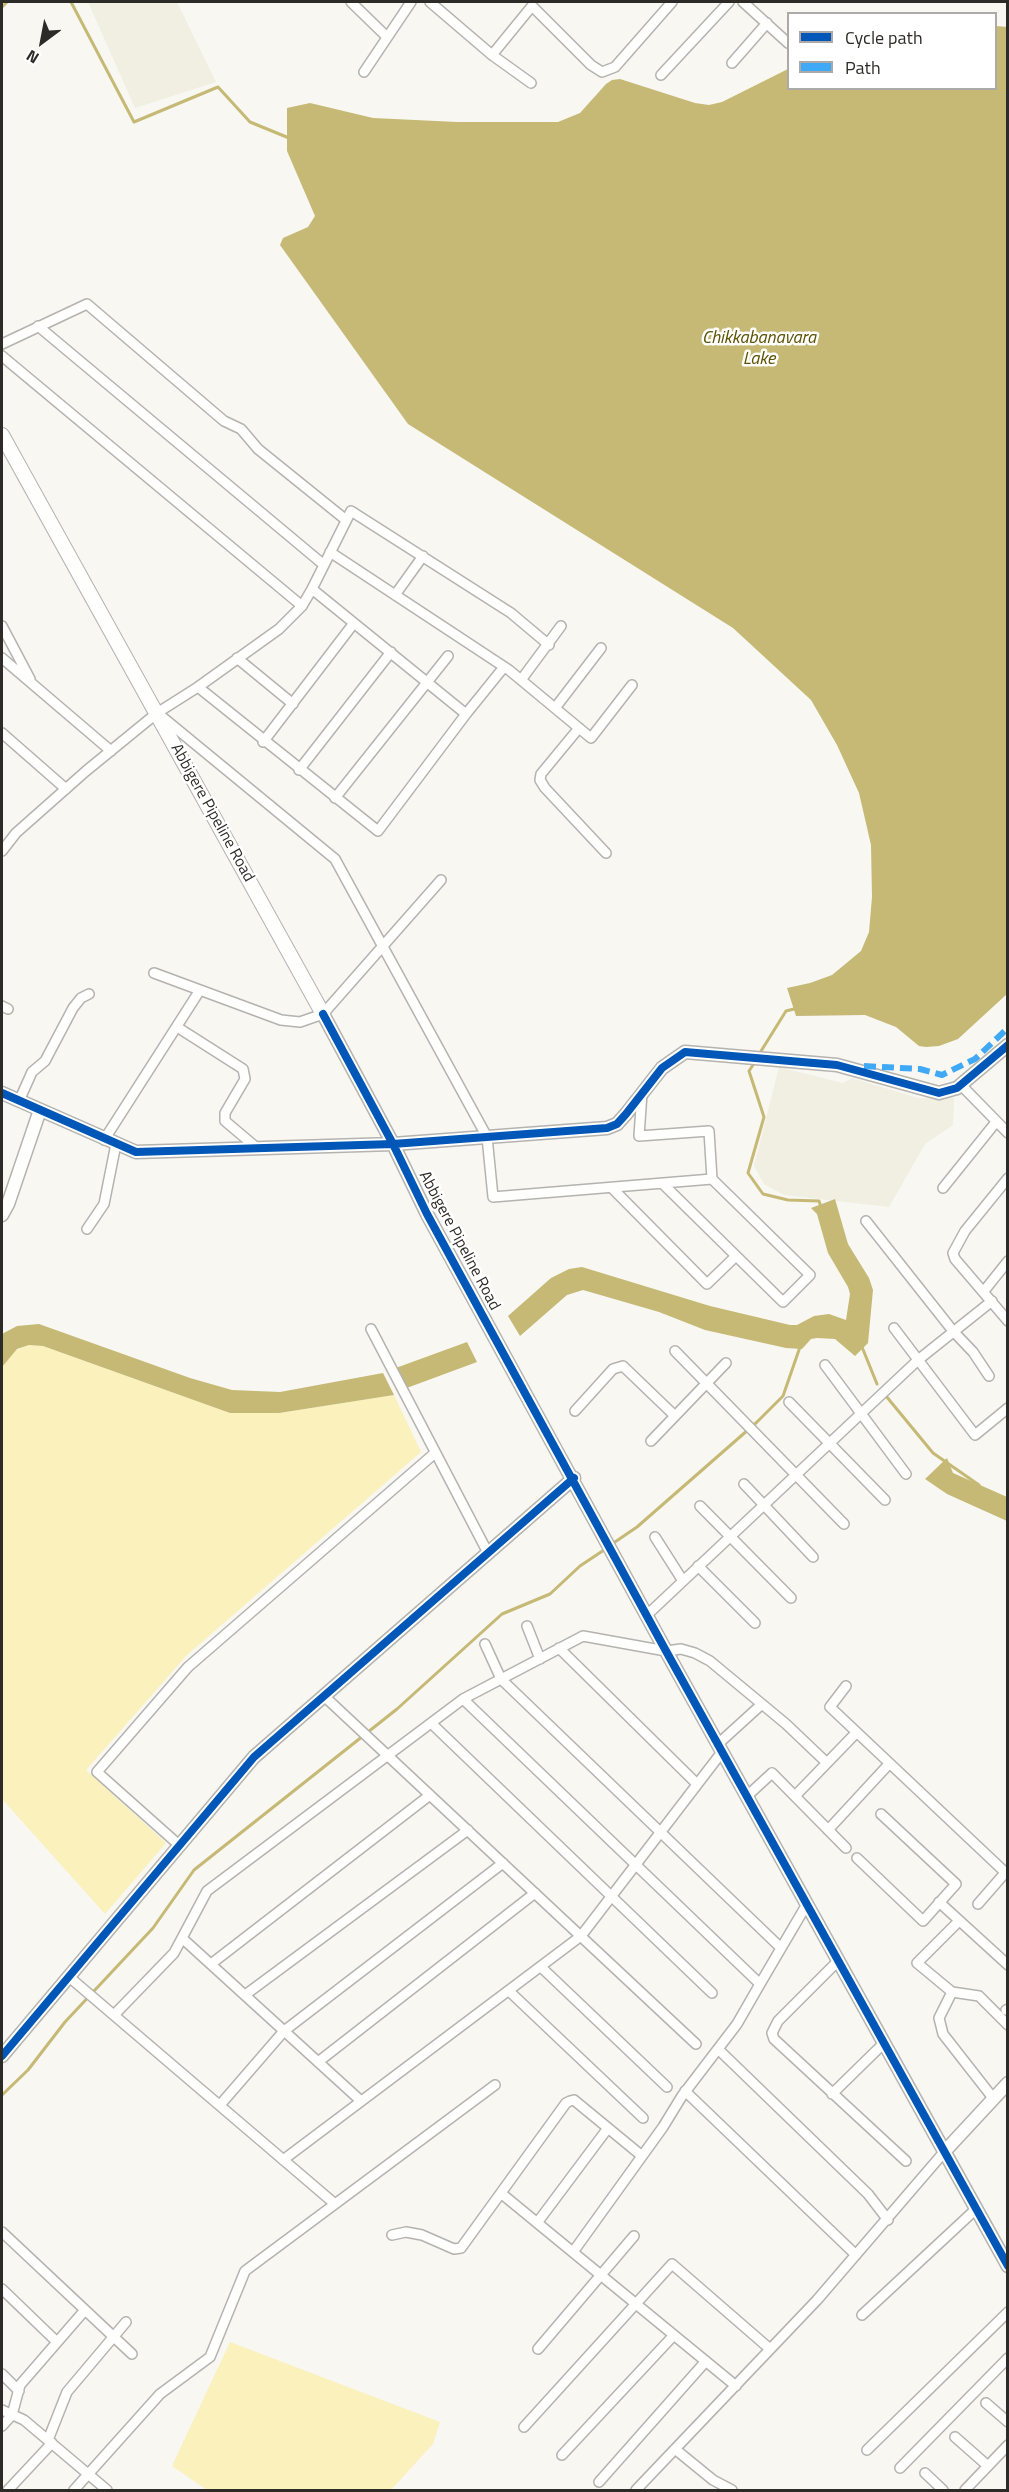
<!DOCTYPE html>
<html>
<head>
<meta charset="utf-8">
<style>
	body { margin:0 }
	#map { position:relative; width:1009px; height:2492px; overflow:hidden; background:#f8f7f2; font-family:"Titillium Web",sans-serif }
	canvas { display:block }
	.frame { position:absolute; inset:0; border:3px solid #2c2b27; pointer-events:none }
	.legend { position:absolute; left:787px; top:12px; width:210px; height:78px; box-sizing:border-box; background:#fff; border:2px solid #abaaa9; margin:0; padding:8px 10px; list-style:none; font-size:18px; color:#2c2b27 }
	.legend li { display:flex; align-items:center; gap:12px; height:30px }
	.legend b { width:30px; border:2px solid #abaaa9 }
	.north { position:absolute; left:12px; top:12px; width:60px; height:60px; -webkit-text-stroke:4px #fff; paint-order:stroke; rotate:212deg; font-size:16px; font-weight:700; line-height:24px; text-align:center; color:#2c2b27 }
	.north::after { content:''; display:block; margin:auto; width:21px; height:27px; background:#2c2b27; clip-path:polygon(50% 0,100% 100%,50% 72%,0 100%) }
</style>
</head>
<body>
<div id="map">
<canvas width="1009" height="2492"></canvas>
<div class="frame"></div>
<ul class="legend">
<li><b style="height:8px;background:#0057b8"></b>Cycle path</li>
<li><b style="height:8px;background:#3fa9f5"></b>Path</li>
</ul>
<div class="north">N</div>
</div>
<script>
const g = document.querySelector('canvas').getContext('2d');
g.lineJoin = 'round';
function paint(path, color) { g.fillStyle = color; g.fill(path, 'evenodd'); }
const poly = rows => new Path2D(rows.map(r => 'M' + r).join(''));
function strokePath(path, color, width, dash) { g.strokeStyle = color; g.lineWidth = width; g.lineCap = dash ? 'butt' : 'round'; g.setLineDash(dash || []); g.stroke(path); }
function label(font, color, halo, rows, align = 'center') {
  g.font = font + ' "Titillium Web",sans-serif'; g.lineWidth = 5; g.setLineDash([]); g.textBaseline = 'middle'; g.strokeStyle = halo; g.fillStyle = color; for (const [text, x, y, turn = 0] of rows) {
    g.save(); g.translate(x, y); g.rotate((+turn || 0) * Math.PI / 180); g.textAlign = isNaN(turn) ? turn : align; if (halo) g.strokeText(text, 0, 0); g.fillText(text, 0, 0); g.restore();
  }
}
const built = poly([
	[88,2,177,2,216,82,135,108],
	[779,1067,843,1083,852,1078,918,1098,954,1098,953,1125,925,1144,889,1207,784,1195,764,1184,754,1166]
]);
const green = poly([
	[29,1345,43,1346,230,1413,279,1413,394,1395,421,1452,187,1655,86,1770,166,1843,105,1914,2,1799,2,1367,12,1352],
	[230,2342,440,2422,433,2444,391,2490,207,2490,172,2466]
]);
const water = poly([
	[996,26,1008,27,1007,994,958,1039,939,1046,926,1047,919,1046,896,1027,865,1015,796,1016,787,988,810,983,832,975,861,951,869,932,872,897,871,845,859,793,837,745,811,700,733,628,408,424,280,245,283,238,308,227,315,216,287,151,287,108,310,103,373,118,457,122,558,122,580,113,606,84,612,80,620,79,695,103,709,105,722,102,788,69,788,88,996,88],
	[835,1199,848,1244,869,1278,873,1290,868,1343,855,1356,835,1339,817,1338,811,1339,802,1349,786,1348,705,1330,659,1312,583,1290,567,1295,520,1336,508,1316,551,1278,569,1269,582,1267,710,1306,790,1325,797,1325,814,1316,829,1314,846,1320,850,1294,848,1287,828,1253,817,1214,811,1208],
	[39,1324,190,1378,232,1390,280,1392,383,1373,394,1395,279,1413,230,1413,43,1346,29,1345,17,1349,2,1367,2,1334,17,1326],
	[467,1342,477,1362,404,1389,393,1369],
	[947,1458,953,1473,1007,1497,1007,1521,947,1494,925,1479]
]);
const stream = poly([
	[71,2,134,122,218,87,250,122,289,138],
	[2,7,7,2],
	[758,1056,786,1011,798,1008],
	[755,1062,749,1071,764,1117,748,1173,763,1194,788,1200,819,1201,821,1207],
	[862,1347,877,1384],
	[886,1396,933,1453,979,1485],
	[612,1544,637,1527,757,1422,783,1396,800,1347],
	[2,2095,28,2070,65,2022,153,1928,194,1870,397,1709,502,1614,550,1594,580,1566,607,1548]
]);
const minor = poly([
	[351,2,387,37],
	[430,2,492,55,531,83],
	[743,2,788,43],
	[492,55,532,6,591,65,602,72,615,67,672,2],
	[732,63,767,23],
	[364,72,411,2],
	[661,75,729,2],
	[38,326,324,565],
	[2,344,87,304,224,421,241,429,258,449,346,520],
	[2,356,302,606],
	[330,552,509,670,591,738,632,685],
	[312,589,466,714,504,667],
	[395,595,423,556],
	[2,626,30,679],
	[2,658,111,751],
	[237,658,293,704],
	[521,680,561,626],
	[198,687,378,831,466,714],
	[555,708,601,648],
	[161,716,335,859,487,1137,493,1197,712,1179,709,1131,639,1136,642,1093],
	[579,728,541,774,540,780,545,788,606,853],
	[2,733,66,789],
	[263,742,354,623],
	[299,770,391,652],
	[335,798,448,656],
	[2,851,16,833,86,771,157,713,198,687,279,629,302,606,312,589,351,511,511,613,549,645],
	[154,973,281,1020,300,1022,323,1014,441,880],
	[2,1006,8,1009],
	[177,1027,243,1069,245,1079,225,1113,225,1121,257,1148],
	[961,1085,1008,1133],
	[19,1101,32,1072,45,1061,73,1008,81,998,89,994],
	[104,1140,200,990],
	[1008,1178,965,1231,953,1253,955,1259,1008,1321],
	[663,1184,783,1302,810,1275,712,1179],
	[612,1188,707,1284,736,1256],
	[943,1188,996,1122],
	[866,1221,953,1331,973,1352,989,1376],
	[87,1229,104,1204,116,1144],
	[984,1291,1008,1261],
	[894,1328,975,1435,1008,1408],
	[371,1329,488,1553],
	[675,1351,844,1524],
	[825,1365,906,1474],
	[789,1402,885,1500],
	[575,1411,613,1369,623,1366,675,1416],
	[651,1441,726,1363],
	[744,1484,813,1557],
	[700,1506,791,1598],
	[655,1537,683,1581],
	[698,1566,755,1623],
	[647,1615,918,1360,992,1301],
	[527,1626,540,1659],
	[485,1644,501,1679,781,1948],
	[559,1648,697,1784],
	[846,1686,830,1707,1008,1875],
	[324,1696,696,2044],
	[431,1723,712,1993],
	[718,1744,762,1704],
	[795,1796,856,1733],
	[746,1797,772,1773,846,1848],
	[828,1830,889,1764],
	[179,1845,97,1772,188,1667,435,1453],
	[857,1858,923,1921,956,1884,881,1814],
	[939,1902,1008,1965],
	[807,1904,760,1984,463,1699,583,1636,666,1651,681,1649,695,1653,710,1661,786,1724,827,1763],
	[978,1904,1005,1873],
	[959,1921,917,1963,952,1992,979,1996,1008,2025],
	[182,1938,361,2101],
	[839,1960,778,2021,772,2033,774,2039,906,2161],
	[211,1964,430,1795],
	[541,1967,667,2087],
	[68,1976,335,2204],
	[509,1991,643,2118],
	[952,1992,939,2018,943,2034,993,2098],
	[245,1995,468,1830],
	[1006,2010,1008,2009],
	[114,2015,174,1953,207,1891,463,1699],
	[718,2049,868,2194,888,2220],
	[318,2062,535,1893],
	[685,2091,856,2255],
	[832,2094,884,2043],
	[220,2105,284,2031,503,1863],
	[283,2160,581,1936,722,1752],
	[502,2194,736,2386],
	[537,2223,608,2128],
	[2,2232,132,2354],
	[392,2235,406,2232,422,2235,454,2249,461,2248,566,2103,570,2101,574,2100,642,2156],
	[573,2252,663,2127,682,2096,737,2024,760,1984],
	[2,2289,57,2342],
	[862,2315,976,2209],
	[538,2349,634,2236],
	[2,2374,19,2391],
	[986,2403,1008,2422],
	[2,2410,24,2420,107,2490],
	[2,2426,12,2415,20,2385,85,2310],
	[524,2427,672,2264,770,2349],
	[955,2437,988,2466],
	[48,2440,67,2392,126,2322],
	[867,2450,1008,2312],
	[562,2455,674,2335],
	[900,2468,1008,2358],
	[925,2473,943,2490],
	[599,2482,706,2361],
	[8,2490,52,2443],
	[74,2490,160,2394,210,2357,245,2271,495,2085],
	[636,2490,675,2449],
	[732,2490,713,2480,675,2449,817,2300,945,2151],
	[965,2490,1008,2445]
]);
const tertiary = poly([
	[323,1014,393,1144,427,1214,666,1651,1008,2266],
	[2,1093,136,1152,393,1144,607,1128,617,1124,626,1114,662,1068,685,1052,837,1065,939,1093,957,1088,1008,1045],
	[2,1215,8,1204,40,1110],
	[2,2056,254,1757,574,1478],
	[945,2151,1008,2083]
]);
const secondary = poly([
	[2,435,323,1014]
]);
const quiet = poly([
	[864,1066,920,1069,942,1075,975,1059,1008,1028]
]);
const cycleway = poly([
	[323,1014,393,1144,427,1214,666,1651,1008,2266],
	[2,1093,136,1152,393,1144,607,1128,617,1124,626,1114,662,1068,685,1052,837,1065,939,1093,957,1088,1008,1045],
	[2,2056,254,1757,574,1478]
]);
const streetNames = [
	["Abbigere Pipeline Road",212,813,61],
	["Abbigere Pipeline Road",459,1241,62]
];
const waterNames = [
	["Chikkabanavara",759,339],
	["Lake",759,360]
];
paint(built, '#f1efe2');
paint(green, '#faf1bd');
paint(water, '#c5b975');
strokePath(stream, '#c5b975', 3);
strokePath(minor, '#b4b3af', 12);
strokePath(tertiary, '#b4b3af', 15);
strokePath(secondary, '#b4b3af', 16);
strokePath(minor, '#fefefd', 9);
strokePath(tertiary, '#fefefd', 12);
strokePath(secondary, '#fefefd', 14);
strokePath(quiet, '#3fa9f5', 6, [12, 6]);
strokePath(cycleway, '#0057b8', 8);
label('16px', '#2c2b27', '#fff', streetNames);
label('italic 18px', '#5c5104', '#fff', waterNames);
</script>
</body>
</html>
